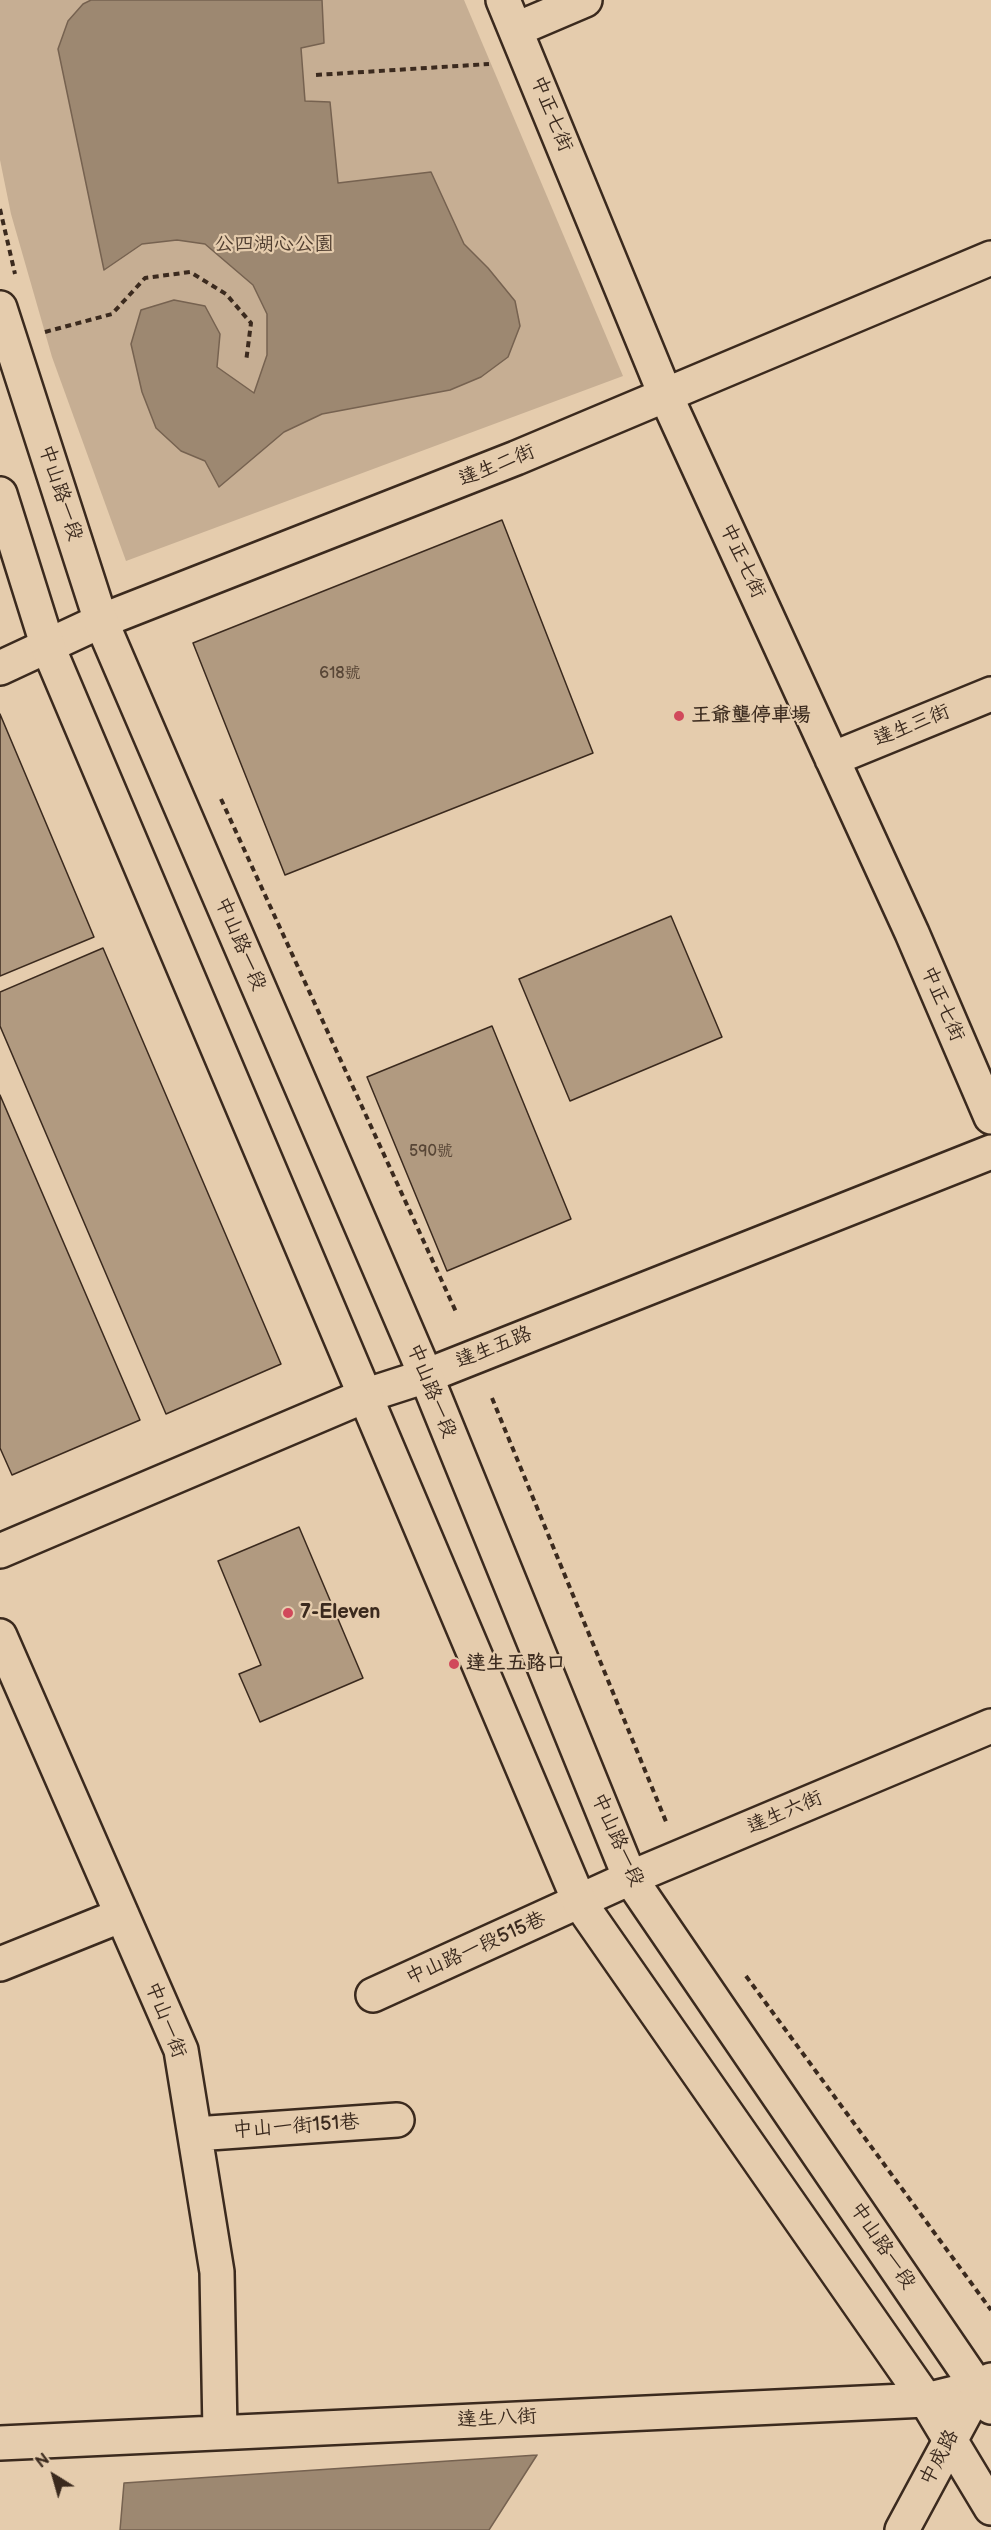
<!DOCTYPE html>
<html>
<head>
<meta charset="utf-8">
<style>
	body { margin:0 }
	#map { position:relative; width:991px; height:2530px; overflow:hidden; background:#e5ccad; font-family:"Balsamiq Sans",sans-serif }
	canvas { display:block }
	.north { position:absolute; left:24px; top:2446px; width:60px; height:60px; -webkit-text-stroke:4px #e5ccad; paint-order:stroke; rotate:323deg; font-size:16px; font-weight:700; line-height:24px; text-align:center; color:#3b2a1e }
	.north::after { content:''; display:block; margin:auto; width:21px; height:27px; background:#3b2a1e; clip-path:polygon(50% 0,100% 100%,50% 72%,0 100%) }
</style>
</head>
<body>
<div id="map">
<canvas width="991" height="2530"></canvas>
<div class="north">N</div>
</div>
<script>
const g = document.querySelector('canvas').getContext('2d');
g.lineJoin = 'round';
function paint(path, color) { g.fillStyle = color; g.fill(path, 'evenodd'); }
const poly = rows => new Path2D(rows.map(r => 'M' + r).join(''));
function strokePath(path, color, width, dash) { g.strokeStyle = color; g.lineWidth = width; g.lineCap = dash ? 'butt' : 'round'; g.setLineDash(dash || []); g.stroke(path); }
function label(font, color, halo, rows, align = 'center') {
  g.font = font + ' "Balsamiq Sans","LXGW WenKai TC",sans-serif'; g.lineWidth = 4.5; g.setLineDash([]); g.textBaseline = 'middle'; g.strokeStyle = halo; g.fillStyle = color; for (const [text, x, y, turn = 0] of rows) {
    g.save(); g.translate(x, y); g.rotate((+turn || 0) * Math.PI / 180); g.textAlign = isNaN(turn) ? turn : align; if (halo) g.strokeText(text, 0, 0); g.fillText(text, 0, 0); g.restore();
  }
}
const green = poly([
	[0,0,464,0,623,376,126,561,52,357,11,214,0,160]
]);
const water = poly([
	[91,0,322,0,324,43,301,48,305,101,330,102,338,183,431,172,464,244,488,268,515,301,520,326,508,357,481,377,450,390,322,414,284,432,219,487,205,461,181,451,156,428,142,392,131,344,141,310,174,300,205,306,220,334,217,367,254,393,267,355,267,314,253,285,205,244,177,240,142,244,104,270,58,49,68,21,83,4,91,0],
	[537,2455,489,2530,120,2530,124,2483,537,2455]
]);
const building = poly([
	[502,520,593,753,285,875,193,643,502,520],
	[0,714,94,937,0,976,0,714],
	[671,916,722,1037,570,1101,519,979,671,916],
	[103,948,281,1364,166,1414,0,1026,0,992,103,948],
	[492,1026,571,1219,447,1271,367,1077,492,1026],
	[0,1095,140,1420,12,1475,0,1448,0,1095],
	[299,1527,363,1678,260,1722,239,1674,261,1665,218,1561,299,1527]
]);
const path = poly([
	[316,75,489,64],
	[0,209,15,274],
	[45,332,112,314,145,278,190,272,226,294,251,323,246,362],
	[221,799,457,1314],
	[492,1398,667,1824],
	[746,1976,991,2310]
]);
const minor = poly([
	[503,0,665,394,912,933,991,1117],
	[517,29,585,0],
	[0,668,101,621,516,458,991,258],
	[832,759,991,694],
	[0,1551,364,1396,426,1376,991,1152],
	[0,1636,181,2050,217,2272,220,2432],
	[0,1964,122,1915],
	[373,1995,630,1878,991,1726],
	[195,2134,397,2120],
	[0,2443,926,2400,979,2387,991,2380],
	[902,2530,979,2387]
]);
const tertiary = poly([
	[0,308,101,621,426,1376,630,1878,991,2407],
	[0,494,48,647,580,1903,926,2400,991,2508]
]);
const markers = [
	[679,716,6,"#d1495b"],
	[288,1613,6,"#d1495b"],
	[454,1664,6,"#d1495b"]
];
const numberNames = [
	["618號",340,674],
	["590號",431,1152]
];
const streetNames = [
	["中正七街",551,114,68],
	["達生二街",497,466,-22],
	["中山路一段",60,493,72],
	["中正七街",742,561,65],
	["達生三街",912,726,-22],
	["中山路一段",240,944,67],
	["中正七街",942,1004,67],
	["達生五路",494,1348,-22],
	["中山路一段",431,1391,68],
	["達生六街",785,1813,-23],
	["中山路一段",617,1840,66],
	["中山路一段515巷",476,1949,-24],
	["中山一街",165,2020,69],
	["中山一街151巷",296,2127,-4],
	["中山路一段",882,2246,56],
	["達生八街",497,2419,-3],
	["中成路",940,2458,-62]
];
const parkNames = [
	["公四湖心公園",274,245]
];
const poiNames = [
	["王爺壟停車場",691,716],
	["7-Eleven",300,1613],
	["達生五路口",466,1664]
];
paint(green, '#c6ae93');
paint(water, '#9d8871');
strokePath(water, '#766250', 1.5);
paint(building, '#b19a80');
strokePath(building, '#3b2a1e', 1.5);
strokePath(minor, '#3b2a1e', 38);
strokePath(tertiary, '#3b2a1e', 38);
strokePath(path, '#3b2a1e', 4, [6, 4.5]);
strokePath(minor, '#e5ccad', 33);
strokePath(tertiary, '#e5ccad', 33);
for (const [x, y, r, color] of markers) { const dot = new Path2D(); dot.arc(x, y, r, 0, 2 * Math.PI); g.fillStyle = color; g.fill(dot); strokePath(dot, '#e5ccad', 2); }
label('16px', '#584636', null, numberNames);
label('20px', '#3b2a1e', '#e5ccad', streetNames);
label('20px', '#503e30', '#e5ccad', parkNames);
label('bold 20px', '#3b2a1e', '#e5ccad', poiNames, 'left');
</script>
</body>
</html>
